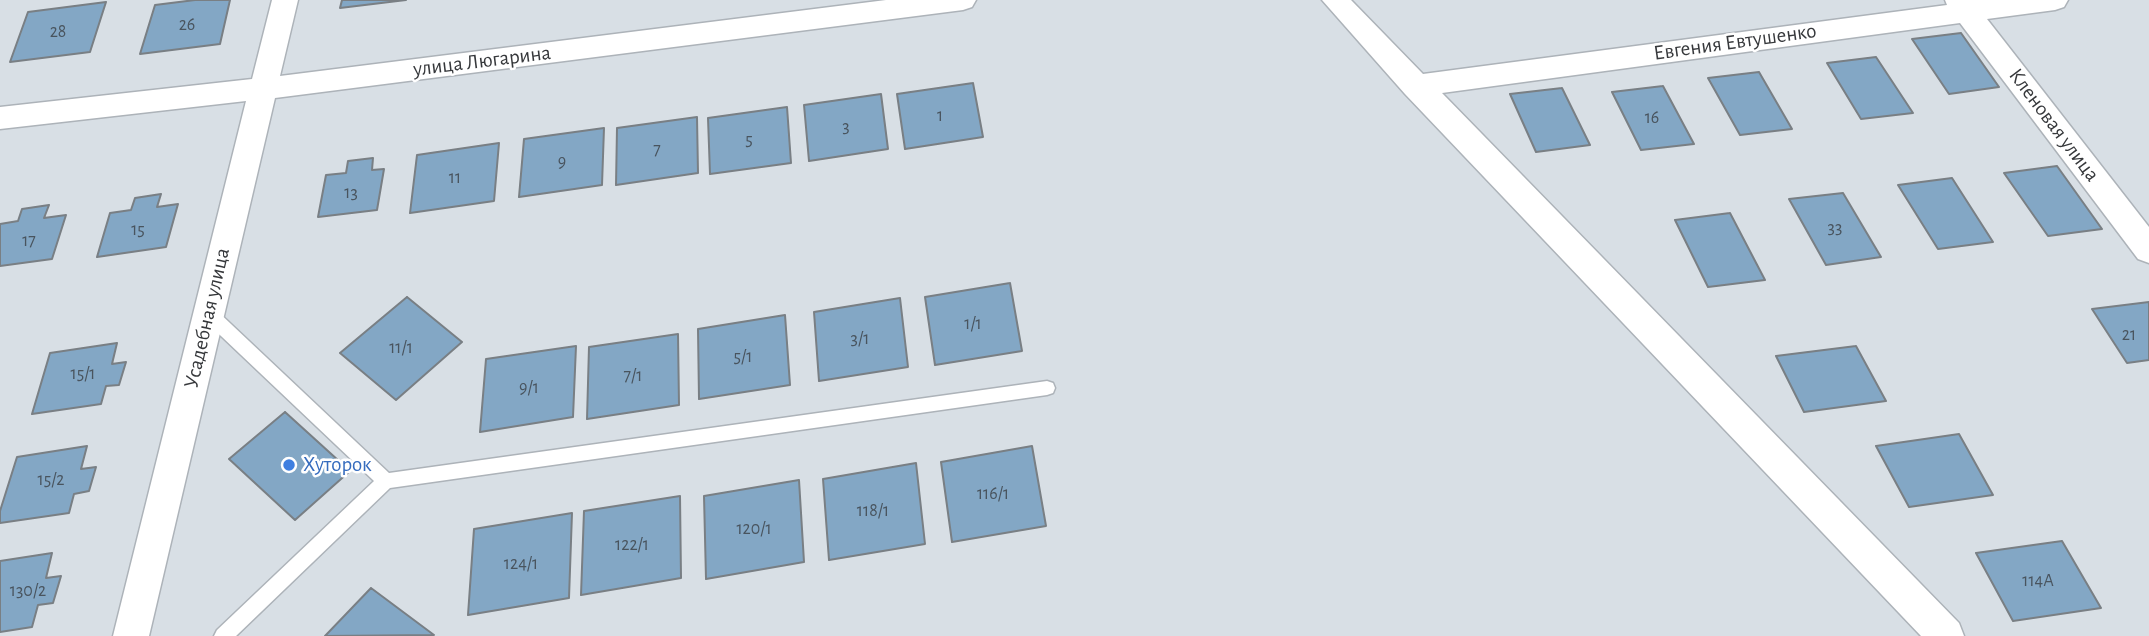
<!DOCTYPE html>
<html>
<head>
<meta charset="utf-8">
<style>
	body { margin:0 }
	canvas { display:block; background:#d8dfe5 }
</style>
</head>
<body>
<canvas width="2149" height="636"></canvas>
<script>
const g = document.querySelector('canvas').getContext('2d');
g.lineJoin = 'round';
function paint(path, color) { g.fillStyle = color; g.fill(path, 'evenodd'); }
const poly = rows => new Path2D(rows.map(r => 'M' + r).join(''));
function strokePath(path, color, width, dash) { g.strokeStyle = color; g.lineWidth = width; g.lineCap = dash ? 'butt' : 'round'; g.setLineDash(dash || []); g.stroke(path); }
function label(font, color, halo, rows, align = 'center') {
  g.font = font + ' "Alegreya Sans",sans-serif'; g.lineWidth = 5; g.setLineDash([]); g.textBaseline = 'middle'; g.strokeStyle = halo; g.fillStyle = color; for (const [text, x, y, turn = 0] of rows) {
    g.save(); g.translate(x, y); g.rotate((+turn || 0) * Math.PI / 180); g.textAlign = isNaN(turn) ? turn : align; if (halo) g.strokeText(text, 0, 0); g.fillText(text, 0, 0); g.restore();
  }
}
const building = poly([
	[195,0,230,0,220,44,140,54,155,5,195,0],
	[342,0,406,0,340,8,342,0],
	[106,2,90,52,10,62,28,12,106,2],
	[1961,33,1999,87,1949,94,1912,39,1961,33],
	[1876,57,1913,113,1861,119,1827,63,1876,57],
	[1759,72,1792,129,1740,135,1708,78,1759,72],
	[973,83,983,137,905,149,897,94,973,83],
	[1663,86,1694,144,1641,150,1612,92,1663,86],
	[1562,88,1590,145,1536,152,1510,94,1562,88],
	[881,94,888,149,809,161,804,105,881,94],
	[787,107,791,163,710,174,708,118,787,107],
	[697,117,698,173,616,185,617,128,697,117],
	[604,128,602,185,519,197,524,139,604,128],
	[499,143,494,201,410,213,417,155,499,143],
	[373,158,372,170,384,169,377,210,318,217,326,175,346,173,348,161,373,158],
	[2057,166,2102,229,2048,236,2004,173,2057,166],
	[1952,178,1993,242,1938,249,1898,185,1952,178],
	[1843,193,1881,257,1826,265,1789,199,1843,193],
	[161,194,157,207,178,204,166,247,97,257,110,213,131,210,135,198,161,194],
	[49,205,44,218,66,215,52,259,0,266,0,224,18,221,22,209,49,205],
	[1730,213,1765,280,1708,287,1675,220,1730,213],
	[1010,283,1022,351,935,365,925,297,1010,283],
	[407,297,462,342,396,400,340,353,407,297],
	[900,298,908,367,819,381,814,312,900,298],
	[2149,302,2149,360,2127,363,2092,309,2149,302],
	[785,315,790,385,699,399,698,329,785,315],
	[678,334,679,405,587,419,589,347,678,334],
	[117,343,112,364,126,362,119,385,106,386,101,404,32,414,50,353,117,343],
	[576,346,573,417,480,432,486,359,576,346],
	[1856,346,1886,401,1804,412,1776,356,1856,346],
	[285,412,350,471,295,520,229,459,285,412],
	[1959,434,1993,495,1909,507,1876,446,1959,434],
	[87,446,81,469,96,467,89,491,74,494,69,513,0,523,0,511,17,457,87,446],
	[1032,446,1046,526,952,542,941,462,1032,446],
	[916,463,925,544,829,560,823,479,916,463],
	[799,480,804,562,706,579,704,496,799,480],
	[680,496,681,578,581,595,584,511,680,496],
	[572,513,569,598,468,615,474,529,572,513],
	[2062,541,2101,608,2013,621,1976,553,2062,541],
	[52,553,46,578,61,576,53,603,38,605,32,627,0,632,0,561,52,553],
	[371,588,434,635,325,636,371,588]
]);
const service = poly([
	[208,306,214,308,389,473,1047,381,1053,383,1055,388,1053,393,1047,395,390,488,236,636,214,636,217,630,374,481,202,318,200,313,202,308,208,306]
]);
const minor = poly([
	[272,0,298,0,280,76,886,0,976,0,972,7,963,10,275,98,149,636,113,636,246,101,0,129,0,107,252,79,272,0],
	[1322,0,1351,0,1423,74,1947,5,1945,0,2068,0,2064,7,2055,10,1987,19,2149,227,2149,263,2138,259,1960,23,1442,93,1959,623,1964,636,1921,636,1405,94,1322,0]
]);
const markers = [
	[289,465,7,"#3f7fe0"]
];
const numberNames = [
	["26",187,25],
	["28",58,32],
	["1",940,116],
	["16",1652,118],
	["3",846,127],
	["5",749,140],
	["7",657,150],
	["9",562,162],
	["11",455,178],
	["13",351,193],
	["33",1835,228],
	["15",138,230],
	["17",29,241],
	["1/1",973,324],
	["21",2129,335],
	["3/1",860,339],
	["11/1",401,348],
	["5/1",743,357],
	["15/1",83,374],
	["7/1",633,376],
	["9/1",529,388],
	["15/2",51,480],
	["116/1",993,494],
	["118/1",873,511],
	["120/1",754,529],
	["122/1",632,545],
	["124/1",521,564],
	["114А",2038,581],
	["130/2",28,591]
];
const streetNames = [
	["Евгения Евтушенко",1735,42,-8],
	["улица Люгарина",482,61,-7],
	["Кленовая улица",2054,125,53],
	["Усадебная улица",207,318,-77]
];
const shopNames = [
	["Хуторок",303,465]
];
paint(building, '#83a7c5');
strokePath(building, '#797f84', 2);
strokePath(service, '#adb3b9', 3);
strokePath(minor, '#adb3b9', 3);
paint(service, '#fff');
paint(minor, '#fff');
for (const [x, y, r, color] of markers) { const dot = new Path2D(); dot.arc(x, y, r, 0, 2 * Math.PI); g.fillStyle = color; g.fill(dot); strokePath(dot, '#fff', 2.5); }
label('18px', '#49545e', null, numberNames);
label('21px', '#36383b', '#fff', streetNames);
label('21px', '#366cbe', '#fff', shopNames, 'left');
</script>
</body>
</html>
